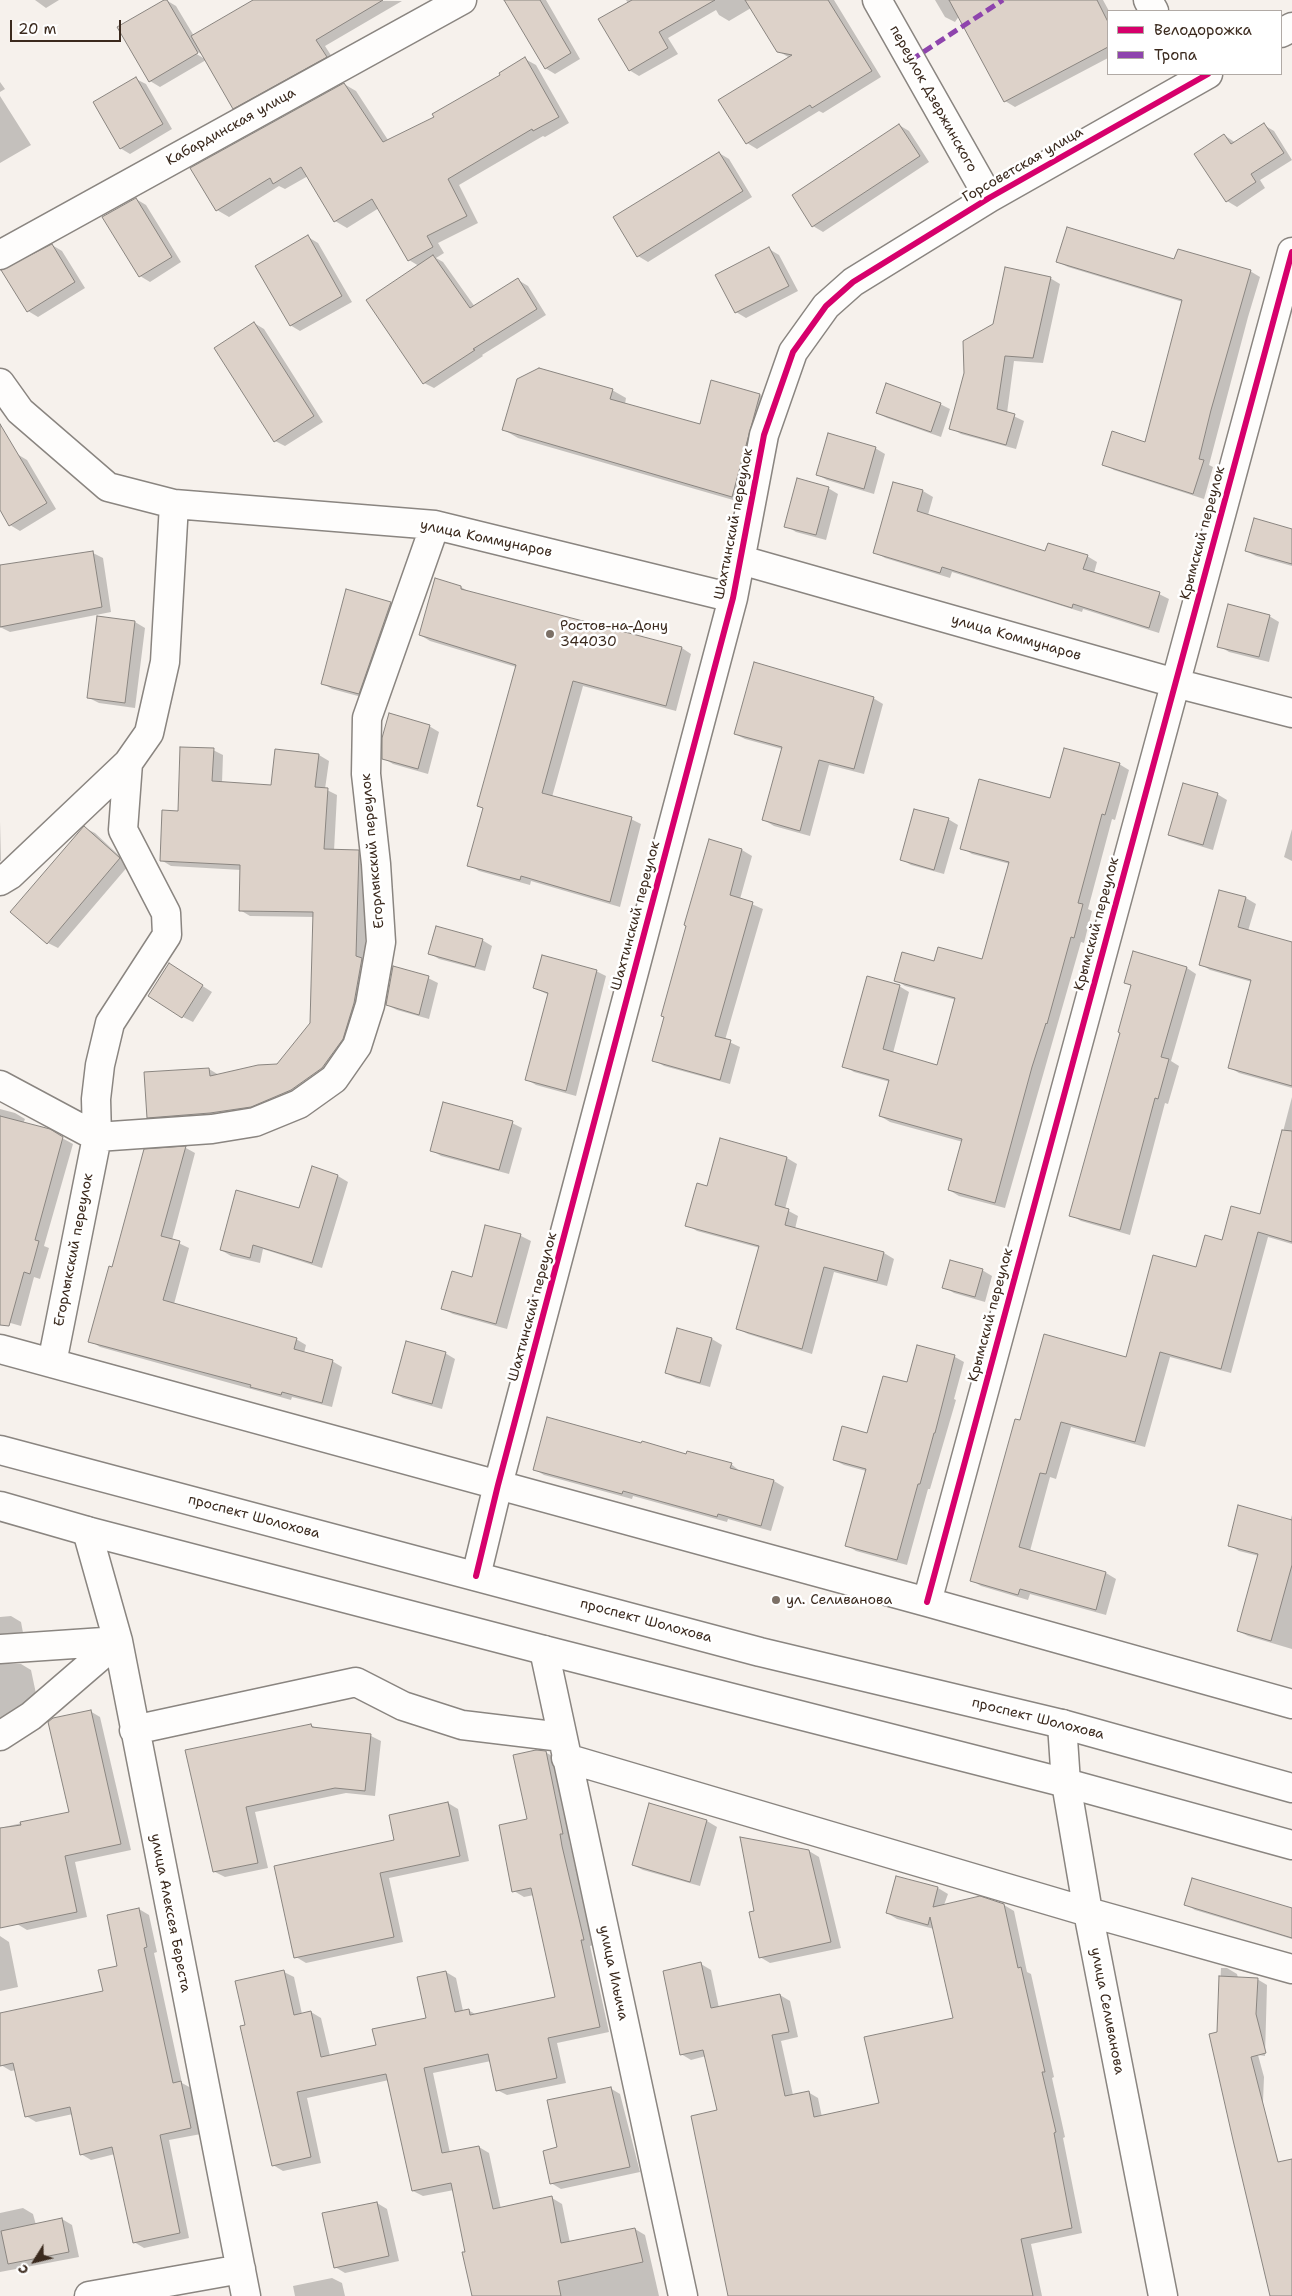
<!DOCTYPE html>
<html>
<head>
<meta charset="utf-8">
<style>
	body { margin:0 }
	#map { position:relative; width:1292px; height:2296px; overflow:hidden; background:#f6f1ec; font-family:"Shantell Sans",sans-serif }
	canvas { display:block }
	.legend { position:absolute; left:1107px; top:10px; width:175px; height:65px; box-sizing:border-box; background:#fff; border:1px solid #b1aaa5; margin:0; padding:6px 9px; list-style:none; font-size:15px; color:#3b2a1e }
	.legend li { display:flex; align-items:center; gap:10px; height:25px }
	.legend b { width:25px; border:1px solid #b1aaa5 }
	.north { position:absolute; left:10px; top:2236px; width:50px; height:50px; -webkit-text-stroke:4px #fff; paint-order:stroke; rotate:234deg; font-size:14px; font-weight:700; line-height:20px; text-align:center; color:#3b2a1e }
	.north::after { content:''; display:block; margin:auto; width:18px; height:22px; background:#3b2a1e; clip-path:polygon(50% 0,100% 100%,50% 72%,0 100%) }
	.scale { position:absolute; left:10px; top:20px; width:111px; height:22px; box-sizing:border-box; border:2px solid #3b2a1e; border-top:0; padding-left:6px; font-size:15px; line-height:18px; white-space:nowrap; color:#3b2a1e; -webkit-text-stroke:4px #fff; paint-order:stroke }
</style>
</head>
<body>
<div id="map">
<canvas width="1292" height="2296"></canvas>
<ul class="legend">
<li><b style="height:6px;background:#d6006c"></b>Велодорожка</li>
<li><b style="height:6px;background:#8e44ad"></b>Тропа</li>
</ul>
<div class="north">С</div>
<div class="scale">20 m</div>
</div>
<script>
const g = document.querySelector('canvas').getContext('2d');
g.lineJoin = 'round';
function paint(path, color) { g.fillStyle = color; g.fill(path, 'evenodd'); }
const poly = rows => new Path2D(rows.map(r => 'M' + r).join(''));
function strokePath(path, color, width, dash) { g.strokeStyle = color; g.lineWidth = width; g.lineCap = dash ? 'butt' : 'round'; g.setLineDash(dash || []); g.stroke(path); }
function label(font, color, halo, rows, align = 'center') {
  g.font = font + ' "Shantell Sans",sans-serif'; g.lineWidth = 5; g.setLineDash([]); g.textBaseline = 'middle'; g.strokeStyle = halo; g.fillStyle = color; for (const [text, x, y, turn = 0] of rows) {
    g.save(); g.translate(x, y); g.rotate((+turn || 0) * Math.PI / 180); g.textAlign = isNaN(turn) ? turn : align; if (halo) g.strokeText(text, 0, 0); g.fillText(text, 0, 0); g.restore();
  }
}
const shadow = poly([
	[35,0,59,0,46,8],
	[166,0,176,6,194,36,255,0,402,1,325,46,336,63,244,114,234,108,206,60,160,87,150,81],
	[193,49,203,55,203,58,192,51],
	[506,0,546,0,580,59,555,74,545,68],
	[626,0,834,0,881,77,823,113,819,111,757,149,747,143,790,58,778,51,751,8,729,21,719,15,716,10,668,38,678,54,639,76,629,70,628,3],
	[935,0,1103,0,1109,11,1108,58,1015,107,1005,101,959,16,955,22,945,17],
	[525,59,536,65,569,123,545,137,543,136,459,185,478,223,438,243,444,253,436,258,443,262,475,307,518,280,528,286,546,315,482,355,483,356,434,388,424,383,419,266,409,260,379,208,347,228,335,221,308,176,285,189,279,186,229,217,217,210,344,84,356,91,388,140,436,118],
	[136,79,146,84,172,129,130,154,120,148],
	[0,82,5,89,0,92],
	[0,96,31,145,0,163],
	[899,125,909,131,929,162,823,232,813,226],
	[1264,125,1274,131,1292,160,1260,180,1265,188,1237,207,1227,201,1224,135,1236,143],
	[719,153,729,159,752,197,648,262,638,256],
	[136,199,146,205,181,262,150,282,140,276],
	[308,237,318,243,352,302,300,331,290,325],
	[52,245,62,251,85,288,38,317,28,311],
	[769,249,779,255,798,291,746,318,736,312,717,276],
	[1175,261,1250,271,1260,277,1248,317,1209,465,1213,467,1204,499,1114,470,1104,464,1146,443,1183,302,1068,267,1058,262],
	[1050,278,1060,284,1043,363,1014,361,1007,413,1024,421,1016,449,961,434,951,428,965,373,994,325],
	[254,323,264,329,323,422,285,446,275,441],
	[612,390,626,398,625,404,700,425,760,395,774,403,747,504,518,438,504,430],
	[940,404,950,409,941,437,887,418,877,413],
	[875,448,885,454,874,494,827,480,818,475],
	[17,454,27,460,56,509,20,531,10,525,0,508,0,465],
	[894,483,923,491,933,497,928,515,1046,552,1087,556,1097,562,1094,573,1159,594,1169,599,1159,633,1083,609,1082,612,952,572,950,578,885,558,875,552],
	[828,488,838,494,826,540,796,532,786,526],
	[1292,530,1292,566,1256,556,1246,551],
	[93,553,103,558,111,612,10,632,0,627,0,566],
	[461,587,471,593,682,648,691,654,676,711,583,686,552,797,631,819,641,824,620,907,531,881,530,885,479,871,469,865,484,809,478,806,516,667,430,641,420,635],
	[347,591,391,603,401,609,369,699,332,689,322,683],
	[1269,616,1279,622,1269,662,1229,652,1219,646],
	[135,622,145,628,135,708,99,703,89,698],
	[873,698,883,704,864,774,829,765,810,836,774,826,764,820,782,749,745,739,735,734],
	[429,726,439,732,428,774,393,764,383,758],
	[213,750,223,755,222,783,272,786,319,755,329,761,325,789,337,795,334,851,358,852,368,857,365,961,372,965,334,1071,261,1112,158,1123,148,1117,209,1069,219,1075,278,1065,311,1023,314,917,250,916,240,910,241,870,171,866,161,860,179,812],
	[1119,764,1129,770,1115,820,1112,819,1088,909,1092,911,1084,943,1081,942,1005,1208,959,1196,949,1190,963,1142,890,1122,880,1116,890,1082,854,1072,844,1066,899,986,909,992,893,1053,938,1066,956,1000,905,986,896,980,935,962,982,961,1010,864,972,854,962,848],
	[1217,794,1227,800,1213,850,1180,840,1170,835],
	[948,819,958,825,944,874,911,865,901,859],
	[0,821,1,861,0,861],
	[85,828,95,833,129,865,58,948,48,943],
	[1292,829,1292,861,1284,857],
	[710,841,742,850,752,856,740,899,763,909,725,1040,740,1047,730,1084,664,1066,654,1060],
	[1246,898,1256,904,1248,931,1292,944,1292,1088,1239,1073,1229,1067,1252,982,1210,970,1200,964],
	[482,940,492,946,485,971,439,959,429,953],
	[1187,968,1196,974,1171,1061,1179,1066,1168,1104,1165,1103,1130,1235,1081,1221,1071,1215,1122,1033,1132,986,1126,983],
	[179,971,212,992,193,1022,183,1017],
	[596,971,606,976,576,1096,536,1085,526,1079,549,995,534,988],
	[428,978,438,983,429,1019,397,1010,387,1005],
	[1292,1097,1292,1244,1268,1237,1231,1373,1170,1357,1145,1447,1071,1427,1056,1479,1050,1477,1030,1551,1036,1555,1106,1573,1116,1579,1106,1615,1030,1594,1028,1600,981,1586,971,1580,1021,1422,1127,1358,1197,1268,1223,1242,1261,1216],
	[0,1109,15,1113,25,1119,23,1124,49,1131,73,1144,44,1246,49,1248,40,1279,34,1277,21,1326,0,1320],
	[512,1123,522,1128,509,1174,441,1156,431,1150],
	[186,1148,195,1153,172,1240,189,1248,174,1304,296,1339,306,1345,304,1353,332,1361,342,1367,332,1407,292,1397,291,1400,100,1347,90,1341,113,1268,145,1151],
	[787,1158,797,1164,785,1209,798,1216,795,1229,884,1253,894,1259,887,1286,834,1272,812,1354,748,1334,738,1329,760,1248,697,1231,687,1225,707,1187],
	[338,1176,348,1182,322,1268,263,1249,260,1263,231,1256,221,1250,300,1210],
	[486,1227,521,1236,531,1241,507,1329,453,1314,443,1309,472,1278],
	[982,1270,992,1276,985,1302,954,1293,944,1287],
	[678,1330,712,1339,722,1345,710,1387,676,1378,666,1373],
	[445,1353,455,1359,442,1409,403,1398,393,1393],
	[955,1357,964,1362,954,1399,956,1400,930,1489,928,1489,907,1565,856,1551,846,1545,866,1471,844,1465,834,1460,868,1435,908,1384],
	[687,1455,731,1464,741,1472,774,1481,784,1487,771,1531,728,1519,727,1522,633,1496,632,1499,544,1475,534,1469],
	[1292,1515,1292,1649,1248,1636,1238,1631,1259,1556,1239,1551,1229,1545,1290,1521],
	[11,1616,21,1622,24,1638,0,1643,0,1617],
	[0,1664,21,1664,31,1670,38,1703,26,1712,0,1718],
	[90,1711,100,1717,131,1850,75,1862,87,1917,27,1930,17,1924,0,1845,0,1828,70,1812],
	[311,1725,319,1730,371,1736,381,1741,375,1796,346,1793,255,1812,268,1868,225,1877,215,1872,187,1751],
	[545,1752,556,1758,573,1839,569,1840,572,1852,593,1945,590,1946,609,2032,557,2043,566,2083,507,2095,497,2090,491,2061,433,2073,450,2153,479,2147,489,2153,501,2209,552,2198,562,2204,570,2243,635,2229,645,2235,659,2296,473,2296,467,2252,454,2190,423,2196,413,2191,389,2080,307,2098,321,2163,283,2171,273,2165,246,2026,284,1972,294,1977,302,2014,311,2012,321,2018,330,2056,377,2046,427,2019,446,1972,456,1978,463,2011,468,2010,477,2015,557,1998,534,1895,524,1897,514,1891],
	[448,1803,458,1809,469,1861,389,1878,403,1942,306,1963,296,1957,396,1841],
	[707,1821,717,1827,700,1886,643,1870,633,1865],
	[809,1851,819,1857,841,1948,770,1963,760,1957,755,1912],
	[938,1888,948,1894,944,1905,1004,1905,1014,1911,1027,1972,1031,1974,1054,2077,1052,2078,1065,2137,1063,2138,1082,2233,1031,2244,1042,2296,730,2296,718,2111,706,2056,691,2060,681,2054,701,1964,711,1970,719,2008,780,1995,790,2001,798,2037,781,2041,793,2095,808,2092,818,2098,822,2117,880,2104,954,2019,934,1929,897,1919,887,1913],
	[1185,1904,1292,1909,1292,1939,1195,1910],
	[139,1909,149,1915,157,1952,154,1953,182,2083,191,2088,201,2134,169,2140,189,2238,144,2248,134,2242,115,2154,91,2160,81,2154,73,2114,36,2122,26,2116,16,2070,11,2071,1,2065,0,2058,0,2015,104,1992,119,1967],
	[0,1936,9,1942,18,1987,0,1991],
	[1221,1968,1227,1968,1237,1974,1238,1978,1257,1979,1267,1985,1265,2056,1258,2055,1264,2077,1260,2178,1218,2034],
	[610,2088,620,2094,640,2172,561,2189,551,2183,559,2148],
	[377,2203,387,2209,399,2261,345,2273,335,2267],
	[23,2208,33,2214,36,2225,62,2219,72,2225,79,2257,0,2272,0,2213],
	[332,2278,342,2283,345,2296,295,2296,293,2286]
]);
const building = poly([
	[164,0,167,0,198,53,149,82,117,27,164,0],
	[253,0,383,0,316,40,327,57,233,109,191,36,253,0],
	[504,0,540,0,571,53,545,69,504,0],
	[632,0,715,0,659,32,668,48,629,71,598,19,632,0],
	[745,0,828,0,872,71,812,108,810,105,746,144,718,100,792,55,777,52,745,0],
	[949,0,1097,0,1108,22,1108,47,1004,102,949,0],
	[525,57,559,117,533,131,532,129,448,179,467,216,427,236,433,247,408,261,372,199,334,222,301,167,273,184,270,178,216,211,190,168,344,83,383,142,434,117,432,114,500,75,499,73,525,57],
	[136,77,163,124,120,149,93,102,136,77],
	[1264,123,1284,153,1251,174,1256,182,1226,202,1194,154,1224,134,1231,144,1264,123],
	[899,124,920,156,812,227,792,195,899,124],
	[719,152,743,191,637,257,613,217,719,152],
	[136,198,172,257,139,277,102,217,136,198],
	[1067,227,1174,259,1178,249,1251,270,1211,410,1199,459,1204,460,1193,494,1102,465,1112,431,1145,442,1182,300,1056,262,1067,227],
	[308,235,342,296,290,326,255,266,308,235],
	[52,244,75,282,27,312,1,270,52,244],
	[769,247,789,286,735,313,715,275,769,247],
	[433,255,470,308,518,278,537,309,473,349,475,350,423,384,366,300,433,255],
	[1005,267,1051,277,1033,358,1005,356,997,409,1015,414,1006,445,949,429,964,373,963,341,993,324,1005,267],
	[254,322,314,416,274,442,214,348,254,322],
	[539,368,613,389,610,399,700,424,711,380,760,394,732,497,502,430,517,379,539,368],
	[886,383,941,403,931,432,876,413,886,383],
	[0,424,47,503,9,526,0,510,0,424],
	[828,433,876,447,864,489,816,475,828,433],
	[797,478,829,487,816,535,784,527,797,478],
	[893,482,923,490,917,511,1045,551,1048,543,1088,555,1083,569,1160,592,1149,628,1073,604,1072,608,942,567,940,573,873,553,893,482],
	[1254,518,1292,529,1292,564,1245,551,1254,518],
	[93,551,102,607,0,627,0,565,93,551],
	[435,578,461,586,461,589,682,647,666,706,573,681,542,793,632,817,610,902,521,876,520,880,467,866,483,808,477,806,516,665,419,635,435,578],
	[346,589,391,602,359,694,321,684,346,589],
	[1228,604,1270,615,1259,657,1217,647,1228,604],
	[97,616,135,621,125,703,87,698,97,616],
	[754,662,874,697,854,769,819,760,800,831,762,820,782,747,734,734,754,662],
	[389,713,430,725,418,769,382,759,382,738,389,713],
	[180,747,214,748,212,781,271,785,275,749,319,754,315,787,328,788,324,849,359,850,356,956,362,958,354,1003,343,1039,322,1068,291,1090,251,1107,210,1113,147,1118,144,1072,209,1068,210,1076,258,1065,277,1064,310,1023,313,912,239,911,240,865,160,861,162,810,178,811,180,747],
	[1064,748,1120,763,1105,815,1102,814,1078,903,1083,904,1074,938,1071,937,1047,1024,1046,1023,1032,1067,995,1203,948,1190,962,1139,879,1116,889,1080,842,1067,867,976,900,985,883,1049,937,1065,955,998,894,981,902,952,934,961,938,947,982,959,1009,862,960,849,979,779,1050,798,1064,748],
	[1183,783,1218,793,1203,845,1168,835,1183,783],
	[914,809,949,818,934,870,900,860,914,809],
	[84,826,120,858,47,944,10,912,84,826],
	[709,839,742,849,730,895,753,902,715,1036,731,1040,720,1080,652,1061,664,1017,661,1016,686,926,684,925,709,839],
	[1219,890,1246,897,1238,927,1292,942,1292,1086,1228,1068,1251,980,1199,965,1219,890],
	[436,926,483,939,475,967,428,954,436,926],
	[1133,951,1187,967,1161,1057,1169,1059,1158,1099,1155,1098,1120,1230,1069,1216,1120,1033,1118,1032,1131,985,1124,983,1133,951],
	[542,955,597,970,566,1091,525,1080,548,993,533,988,542,955],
	[169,963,203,985,182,1018,148,996,169,963],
	[393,966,429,976,419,1015,386,1005,393,966],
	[443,1102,513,1121,499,1170,430,1151,443,1102],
	[0,1116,50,1129,63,1137,35,1240,39,1241,30,1274,24,1272,9,1326,0,1325,0,1116],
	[1282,1130,1292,1131,1292,1242,1258,1232,1221,1369,1160,1352,1135,1442,1061,1422,1046,1474,1040,1473,1019,1547,1106,1572,1096,1610,1020,1589,1018,1595,970,1581,1015,1419,1020,1420,1044,1334,1126,1357,1153,1255,1196,1267,1205,1235,1222,1240,1231,1206,1260,1214,1282,1130],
	[720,1138,787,1157,775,1205,789,1209,785,1225,884,1252,877,1281,824,1267,802,1349,736,1329,759,1246,685,1226,697,1183,707,1186,720,1138],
	[186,1146,161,1236,180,1241,163,1300,297,1338,294,1349,333,1360,322,1403,282,1392,281,1395,250,1387,251,1385,88,1342,109,1266,112,1267,144,1149,186,1146],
	[312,1166,338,1175,312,1263,253,1245,250,1258,220,1250,236,1190,299,1208,312,1166],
	[485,1225,521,1234,496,1324,441,1309,452,1271,472,1277,485,1225],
	[950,1260,983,1269,975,1297,942,1288,950,1260],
	[677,1328,712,1338,700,1383,665,1373,677,1328],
	[406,1341,446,1352,432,1404,392,1393,406,1341],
	[917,1345,955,1355,935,1433,934,1433,920,1484,918,1484,897,1560,845,1546,866,1469,833,1460,842,1426,867,1433,883,1376,907,1382,917,1345],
	[547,1417,641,1443,642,1441,686,1454,687,1451,732,1463,730,1468,774,1480,761,1526,718,1514,717,1517,623,1491,622,1494,533,1470,547,1417],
	[1238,1505,1292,1520,1292,1565,1271,1641,1237,1631,1258,1554,1228,1546,1238,1505],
	[91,1710,121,1844,65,1856,77,1912,0,1928,0,1828,21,1825,20,1822,69,1812,48,1722,53,1718,91,1710],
	[311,1724,312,1727,371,1734,365,1791,335,1788,246,1807,258,1863,213,1872,185,1750,311,1724],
	[536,1750,546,1751,563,1834,560,1834,562,1846,584,1940,581,1940,600,2027,548,2038,557,2078,496,2091,488,2054,424,2068,442,2153,479,2146,493,2209,552,2196,561,2243,635,2228,643,2262,558,2281,561,2296,472,2296,462,2252,465,2252,451,2183,412,2191,386,2074,297,2092,311,2157,272,2166,240,2026,245,2025,235,1981,284,1970,294,2015,311,2011,321,2057,376,2045,372,2029,426,2018,417,1977,446,1971,455,2012,469,2009,470,2015,555,1997,531,1888,512,1892,499,1825,527,1819,513,1755,536,1750],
	[448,1802,460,1856,380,1873,394,1937,294,1958,274,1866,394,1840,389,1815,448,1802],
	[649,1803,707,1820,690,1882,632,1865,649,1803],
	[740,1837,809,1850,831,1942,759,1958,749,1912,754,1911,740,1837],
	[896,1876,938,1887,933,1907,980,1896,1004,1904,1018,1968,1021,1967,1045,2072,1042,2072,1056,2132,1054,2133,1072,2228,1021,2239,1033,2296,728,2296,691,2116,717,2110,703,2050,680,2055,663,1971,701,1962,711,2008,780,1994,789,2032,772,2035,785,2096,809,2091,814,2117,879,2103,864,2037,953,2018,930,1917,928,1925,886,1913,896,1876],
	[1192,1878,1292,1908,1292,1938,1184,1905,1192,1878],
	[139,1908,147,1947,144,1948,173,2083,181,2081,191,2128,160,2135,180,2233,133,2243,112,2147,80,2155,70,2107,25,2117,13,2063,0,2066,0,2013,103,1991,98,1970,117,1966,107,1915,139,1908],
	[1219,1976,1258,1978,1256,2014,1266,2053,1251,2057,1278,2162,1292,2159,1292,2296,1270,2296,1233,2140,1209,2034,1217,2032,1219,1976],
	[611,2087,630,2167,550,2184,543,2151,557,2147,547,2100,611,2087],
	[377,2202,389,2256,334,2268,322,2213,377,2202],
	[62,2218,69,2252,8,2264,1,2231,62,2218]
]);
const minor = poly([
	[877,0,989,198],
	[1148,0,1154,11],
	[1281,33,1292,27],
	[0,255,462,0],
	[0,383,20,411,108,487,174,504,435,525,733,598],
	[741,560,1175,683,1292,713],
	[0,881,10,875,128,763],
	[0,1085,97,1137,212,1129,255,1122,299,1104,334,1079,357,1046,370,1005,381,942,376,864,366,774,367,718,435,525],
	[0,1349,927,1602,1292,1704],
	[52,1363,97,1137,96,1099,100,1065,110,1023,167,935,166,913,123,830,128,763,149,733,165,662,174,504],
	[87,1531,118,1641,246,2296],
	[476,1576,498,1485,733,598,764,435,793,352,826,306,853,282,989,198,1208,74],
	[927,1602,1292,252],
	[0,1649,118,1641],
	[544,1650,683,2296],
	[1062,1724,1066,1783,1088,1912,1163,2296],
	[134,1730,356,1682,403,1706,462,1725,562,1737],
	[0,1736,31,1716,118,1641],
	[566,1758,1088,1912,1292,1969],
	[89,2296,241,2269]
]);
const major = poly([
	[0,1450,760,1652,1062,1724,1292,1788],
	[0,1506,87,1531,544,1650,1066,1783,1292,1845]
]);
const quiet = poly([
	[911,60,1003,0]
]);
const cycleway = poly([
	[476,1576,498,1485,733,598,764,435,793,352,826,306,853,282,989,198,1208,74],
	[927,1602,1292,252]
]);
const markers = [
	[550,634,5,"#7c7066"],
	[776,1600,5,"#7c7066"]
];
const streetNames = [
	["переулок Дзержинского",933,99,61],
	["Кабардинская улица",231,127,-29],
	["Горсоветская улица",1023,165,-30],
	["Шахтинский переулок",734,524,-79],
	["Крымский переулок",1203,533,-75],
	["улица Коммунаров",486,539,12],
	["улица Коммунаров",1016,638,16],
	["Егорлыкский переулок",373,851,-95],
	["Шахтинский переулок",636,916,-75],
	["Крымский переулок",1097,924,-75],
	["Егорлыкский переулок",74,1250,-79],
	["Шахтинский переулок",533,1307,-75],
	["Крымский переулок",991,1315,-75],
	["проспект Шолохова",254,1517,15],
	["проспект Шолохова",646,1621,15],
	["проспект Шолохова",1038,1719,14],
	["улица Алексея Береста",170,1913,79],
	["улица Ильича",613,1973,78],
	["улица Селиванова",1107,2011,79]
];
const poiNames = [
	["Ростов-на-Дону",560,626],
	["344030",560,642],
	["ул. Селиванова",786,1600]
];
paint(shadow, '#0003');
paint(building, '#ddd2c9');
strokePath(building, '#8a8580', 1);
strokePath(minor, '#8a8580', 31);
strokePath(major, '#8a8580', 31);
strokePath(minor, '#fefdfc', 28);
strokePath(major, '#fefdfc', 28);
strokePath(quiet, '#8e44ad', 5, [10, 5]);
strokePath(cycleway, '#d6006c', 6);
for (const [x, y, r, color] of markers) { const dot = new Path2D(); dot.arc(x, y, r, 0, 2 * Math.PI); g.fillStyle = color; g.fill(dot); strokePath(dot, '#fff', 2); }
label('14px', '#3b2a1e', '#fff', streetNames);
label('14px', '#3b2a1e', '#fff', poiNames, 'left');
</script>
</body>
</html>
